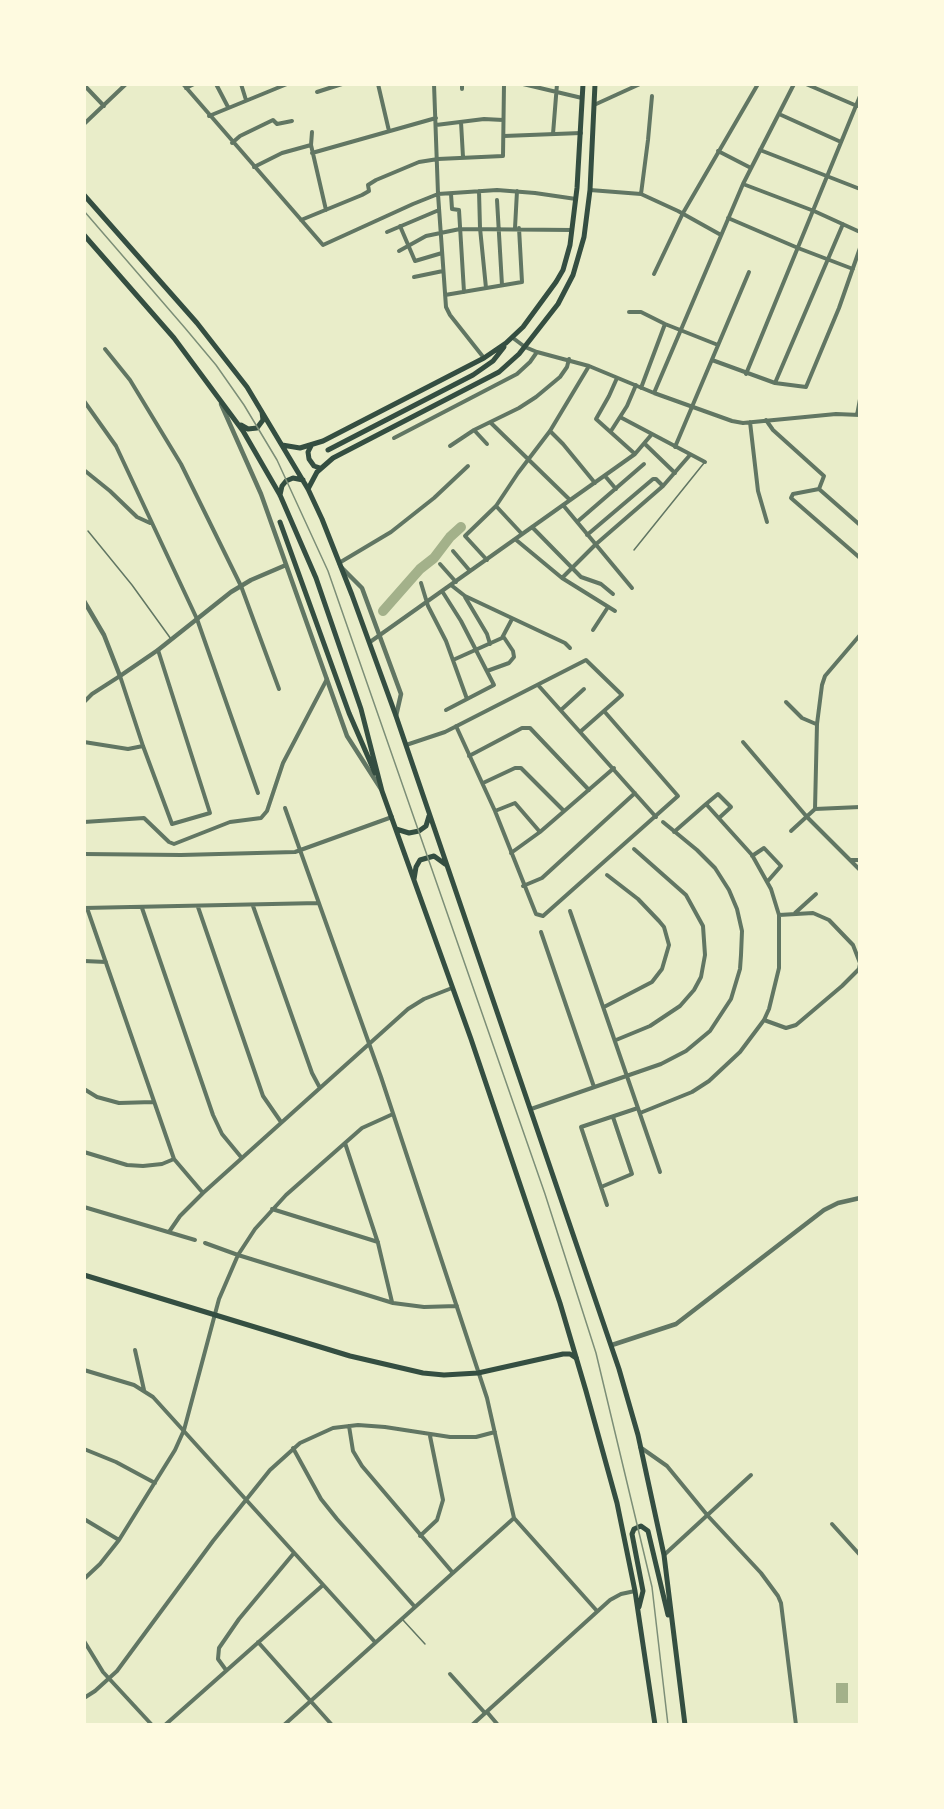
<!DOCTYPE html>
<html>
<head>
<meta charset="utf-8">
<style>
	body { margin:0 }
	#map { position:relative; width:944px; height:1809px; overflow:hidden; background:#e9edc9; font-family:"Noto Sans",sans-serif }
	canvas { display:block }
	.frame { position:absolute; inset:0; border:86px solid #fefae0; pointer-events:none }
</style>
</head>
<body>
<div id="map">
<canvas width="944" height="1809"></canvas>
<div class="frame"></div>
</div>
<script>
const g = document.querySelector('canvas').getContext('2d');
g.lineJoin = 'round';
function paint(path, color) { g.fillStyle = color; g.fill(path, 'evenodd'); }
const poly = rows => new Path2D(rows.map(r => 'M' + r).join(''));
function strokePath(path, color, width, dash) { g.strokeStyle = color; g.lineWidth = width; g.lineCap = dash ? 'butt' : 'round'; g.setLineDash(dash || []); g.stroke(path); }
const water = poly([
	[836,1683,848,1683,848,1703,836,1703]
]);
const river = poly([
	[383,611,420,569,434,558,450,537,461,527]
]);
const service = poly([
	[88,531,132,585,171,639],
	[634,550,704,463],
	[403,1620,425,1644]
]);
const minor = poly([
	[183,84,323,245,413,204,438,194,497,190,535,193,576,199],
	[216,84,228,107],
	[241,84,246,100],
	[378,84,389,131],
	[434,84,438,194,446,307,450,315,484,358],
	[523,84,582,98],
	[806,84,857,106],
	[84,85,104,106],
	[186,88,194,84],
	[462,89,462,84],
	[317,92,342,84],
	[594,105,640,84],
	[779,114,841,142],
	[209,116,287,84],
	[461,122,463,157],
	[84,124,126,84],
	[436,125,484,119,503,120],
	[312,132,311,145,326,210],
	[553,134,557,84],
	[504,136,581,133],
	[232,143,240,136,273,120,277,124,292,121],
	[760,150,860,189],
	[718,151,751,168],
	[312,153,436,118],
	[254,167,282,153,311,145],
	[743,184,814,211,860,232],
	[590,190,641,194,678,211,721,235],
	[479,191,480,228,486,288],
	[451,194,452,209,459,210,464,292],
	[641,194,648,140,652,96],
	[497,200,502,285],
	[728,218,798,248,853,269],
	[301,220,362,195,369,191,368,185,376,180,419,162,438,159,503,156,504,84],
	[400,226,415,261,442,253],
	[515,228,517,191],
	[387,232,439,210],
	[399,251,426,236,460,229,572,230],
	[654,274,683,213,758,84],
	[414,277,443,271],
	[445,295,522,282,519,228],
	[629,312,641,312,665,324,718,345],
	[513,338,525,347,537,352,589,366,654,393,732,421,743,423,836,414,860,415],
	[105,349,130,380,181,464,241,586,279,689],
	[712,360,775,383,806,387,839,308,860,248],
	[746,374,860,96],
	[617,378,609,396,596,419,635,454],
	[775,383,843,224],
	[641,388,665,324],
	[654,393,743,184,794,84],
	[84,401,116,446,197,619,258,793],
	[857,415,860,399],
	[620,417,705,462],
	[766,420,773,430,824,476,819,489,860,525],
	[750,422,758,491,767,522],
	[491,423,570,500],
	[474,430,487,444],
	[550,431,563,444,595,483],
	[611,431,627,406,636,385],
	[394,438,517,374,530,362,537,352],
	[645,444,675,473],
	[450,446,474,430,519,408,536,397,560,377,567,367,569,359],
	[675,447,749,272],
	[84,470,110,491,137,517,150,523],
	[605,476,616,489],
	[819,489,793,494,791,498,860,558],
	[563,505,632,588],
	[496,506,522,534],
	[577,522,644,464],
	[532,527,581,577,601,584,613,594],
	[587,535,653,479,656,479,663,486],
	[515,539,562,578,615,611],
	[453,551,470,571],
	[487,560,465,536,496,506,518,473,550,431,589,366],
	[339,563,391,532,434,498,468,466],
	[440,564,456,582],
	[562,578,595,545,663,486,690,455],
	[421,583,428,606,446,641,467,699],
	[451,585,465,596,565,643,570,648],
	[442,591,461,621,494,685,446,710],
	[465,597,487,634,490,644],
	[593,630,608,607],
	[370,642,635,454,652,434],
	[453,660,502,638,512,619],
	[487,671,509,663,514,657,513,651,503,636],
	[538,685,656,817],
	[84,702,92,694,120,676,143,746,172,824,210,813,158,650],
	[786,702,802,718,816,724],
	[561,710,584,689],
	[456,726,495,811,536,914,543,916,678,796,604,711],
	[84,742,128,749,143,746],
	[743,742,807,817,860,870],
	[406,745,445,732,586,660,622,695,580,732],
	[469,756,522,728,530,728,589,790],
	[483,783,515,768,521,768,564,811],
	[706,804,718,794,731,807,719,818],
	[285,808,381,1077,487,1398,514,1518,597,1611],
	[815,809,860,807],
	[495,811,515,803,540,832],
	[84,822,144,818,169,842,174,844,230,822,261,818,267,811,283,763,327,679],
	[791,831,815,809,817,724,822,685,825,676,860,635],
	[511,853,540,832,614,768],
	[84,854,181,855,295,852,392,817],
	[752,856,764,848,781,866,767,882],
	[851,860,860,860],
	[523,886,542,878,635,793],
	[253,906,312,1073,320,1088],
	[198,907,263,1096,281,1122],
	[84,908,319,903],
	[87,908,174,1159,203,1193],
	[142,908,213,1115,222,1134,241,1157],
	[570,911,660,1172],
	[795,913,816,894],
	[779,915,813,913,829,920,853,945,860,963],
	[541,932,594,1087],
	[84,961,106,962],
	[604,1007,652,982,662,969,669,945,664,927,659,921,638,899,607,875],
	[764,1020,786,1028,796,1025,842,986,859,969,860,964],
	[616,1040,650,1026,680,1006,694,990,701,977,705,955,703,926,686,895,634,849],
	[84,1089,97,1097,119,1103,153,1102],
	[531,1109,661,1064,686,1051,710,1031,731,999,740,969,741,955,742,931,737,909,729,890,715,868,697,850,663,822],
	[640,1113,692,1092,709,1081,740,1052,764,1020,769,1009,779,968,779,915,771,889,752,855,706,804,674,832],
	[345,1143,378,1243,392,1302],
	[84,1152,127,1165,143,1166,162,1164,174,1159],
	[601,1187,632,1174,613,1117],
	[607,1205,581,1127,638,1108],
	[84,1207,195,1240],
	[272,1209,378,1242],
	[169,1232,180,1216,203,1193,408,1009,424,999,452,988],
	[205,1243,238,1255,393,1303,424,1307,457,1306],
	[135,1350,144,1390],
	[84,1370,134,1385,153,1397,375,1642],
	[349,1426,353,1451,362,1466,453,1573],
	[640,1447,667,1466,708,1516,761,1573,778,1596,781,1603,796,1725],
	[293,1448,321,1499,337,1519,415,1607],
	[84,1449,116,1462,155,1483],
	[84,1519,119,1540],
	[832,1524,860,1555],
	[420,1536,437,1520,443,1500,430,1436],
	[664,1555,751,1475],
	[84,1579,100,1564,119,1540,175,1450,184,1430,219,1299,238,1255,255,1229,286,1195,362,1128,393,1114],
	[84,1641,103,1672,152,1725],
	[258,1642,332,1725],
	[226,1670,218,1659,219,1648,239,1619,294,1553],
	[450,1674,485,1713],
	[84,1698,95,1691,117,1671,213,1541,270,1470,300,1443,333,1428,358,1425,385,1427,450,1437,476,1437,495,1432],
	[487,1712,498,1725],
	[165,1725,323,1585],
	[284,1725,514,1518],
	[472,1725,610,1600,621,1594,635,1591]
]);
const tertiary = poly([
	[221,404,261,494,347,736,381,789],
	[341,567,362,588,401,694,396,716],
	[84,601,104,635,120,676,158,650,231,592,251,580,286,565],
	[612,1345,676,1324,824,1210,838,1203,860,1198]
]);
const secondary = poly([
	[84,1275,350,1356,423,1373,444,1375,478,1373,563,1354,570,1354,576,1358]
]);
const primary = poly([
	[84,195,197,323,247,387,308,489,322,519,352,595,396,716,619,1369,638,1435,664,1555,685,1725],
	[84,235,174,338,243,431,280,495,316,578,361,709,382,791,471,1039,560,1303,586,1391,617,1503,635,1591,655,1725],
	[241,425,248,429,257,428,263,420,262,412],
	[282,445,300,448,323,441,484,358,506,343,523,327,556,282,563,270,570,245,577,188,583,84],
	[311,446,308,452,309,459,314,466,320,468],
	[328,450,473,375,493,361,504,347],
	[308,489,317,472,333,458,499,372,519,354,558,304,573,275,584,237,590,190,595,84],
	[280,495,282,486,286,481,293,478,303,480],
	[280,522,349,713,375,773],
	[396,829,409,833,419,831,426,826,429,816],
	[414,879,416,867,420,860,434,856,445,864],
	[639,1607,643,1591,632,1534,634,1529,641,1526,648,1531,668,1615]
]);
const rail = poly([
	[84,211,185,328,216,365,244,405,277,460,328,571,545,1194,596,1353,652,1587,668,1725]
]);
paint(water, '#a3b18a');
strokePath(river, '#a3b18a', 10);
strokePath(service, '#617663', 1.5);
strokePath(minor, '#617663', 4);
strokePath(tertiary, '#617663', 4.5);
strokePath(secondary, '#344e41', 5);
strokePath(primary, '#344e41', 5);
strokePath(rail, '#7c8e77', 1.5);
</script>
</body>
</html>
